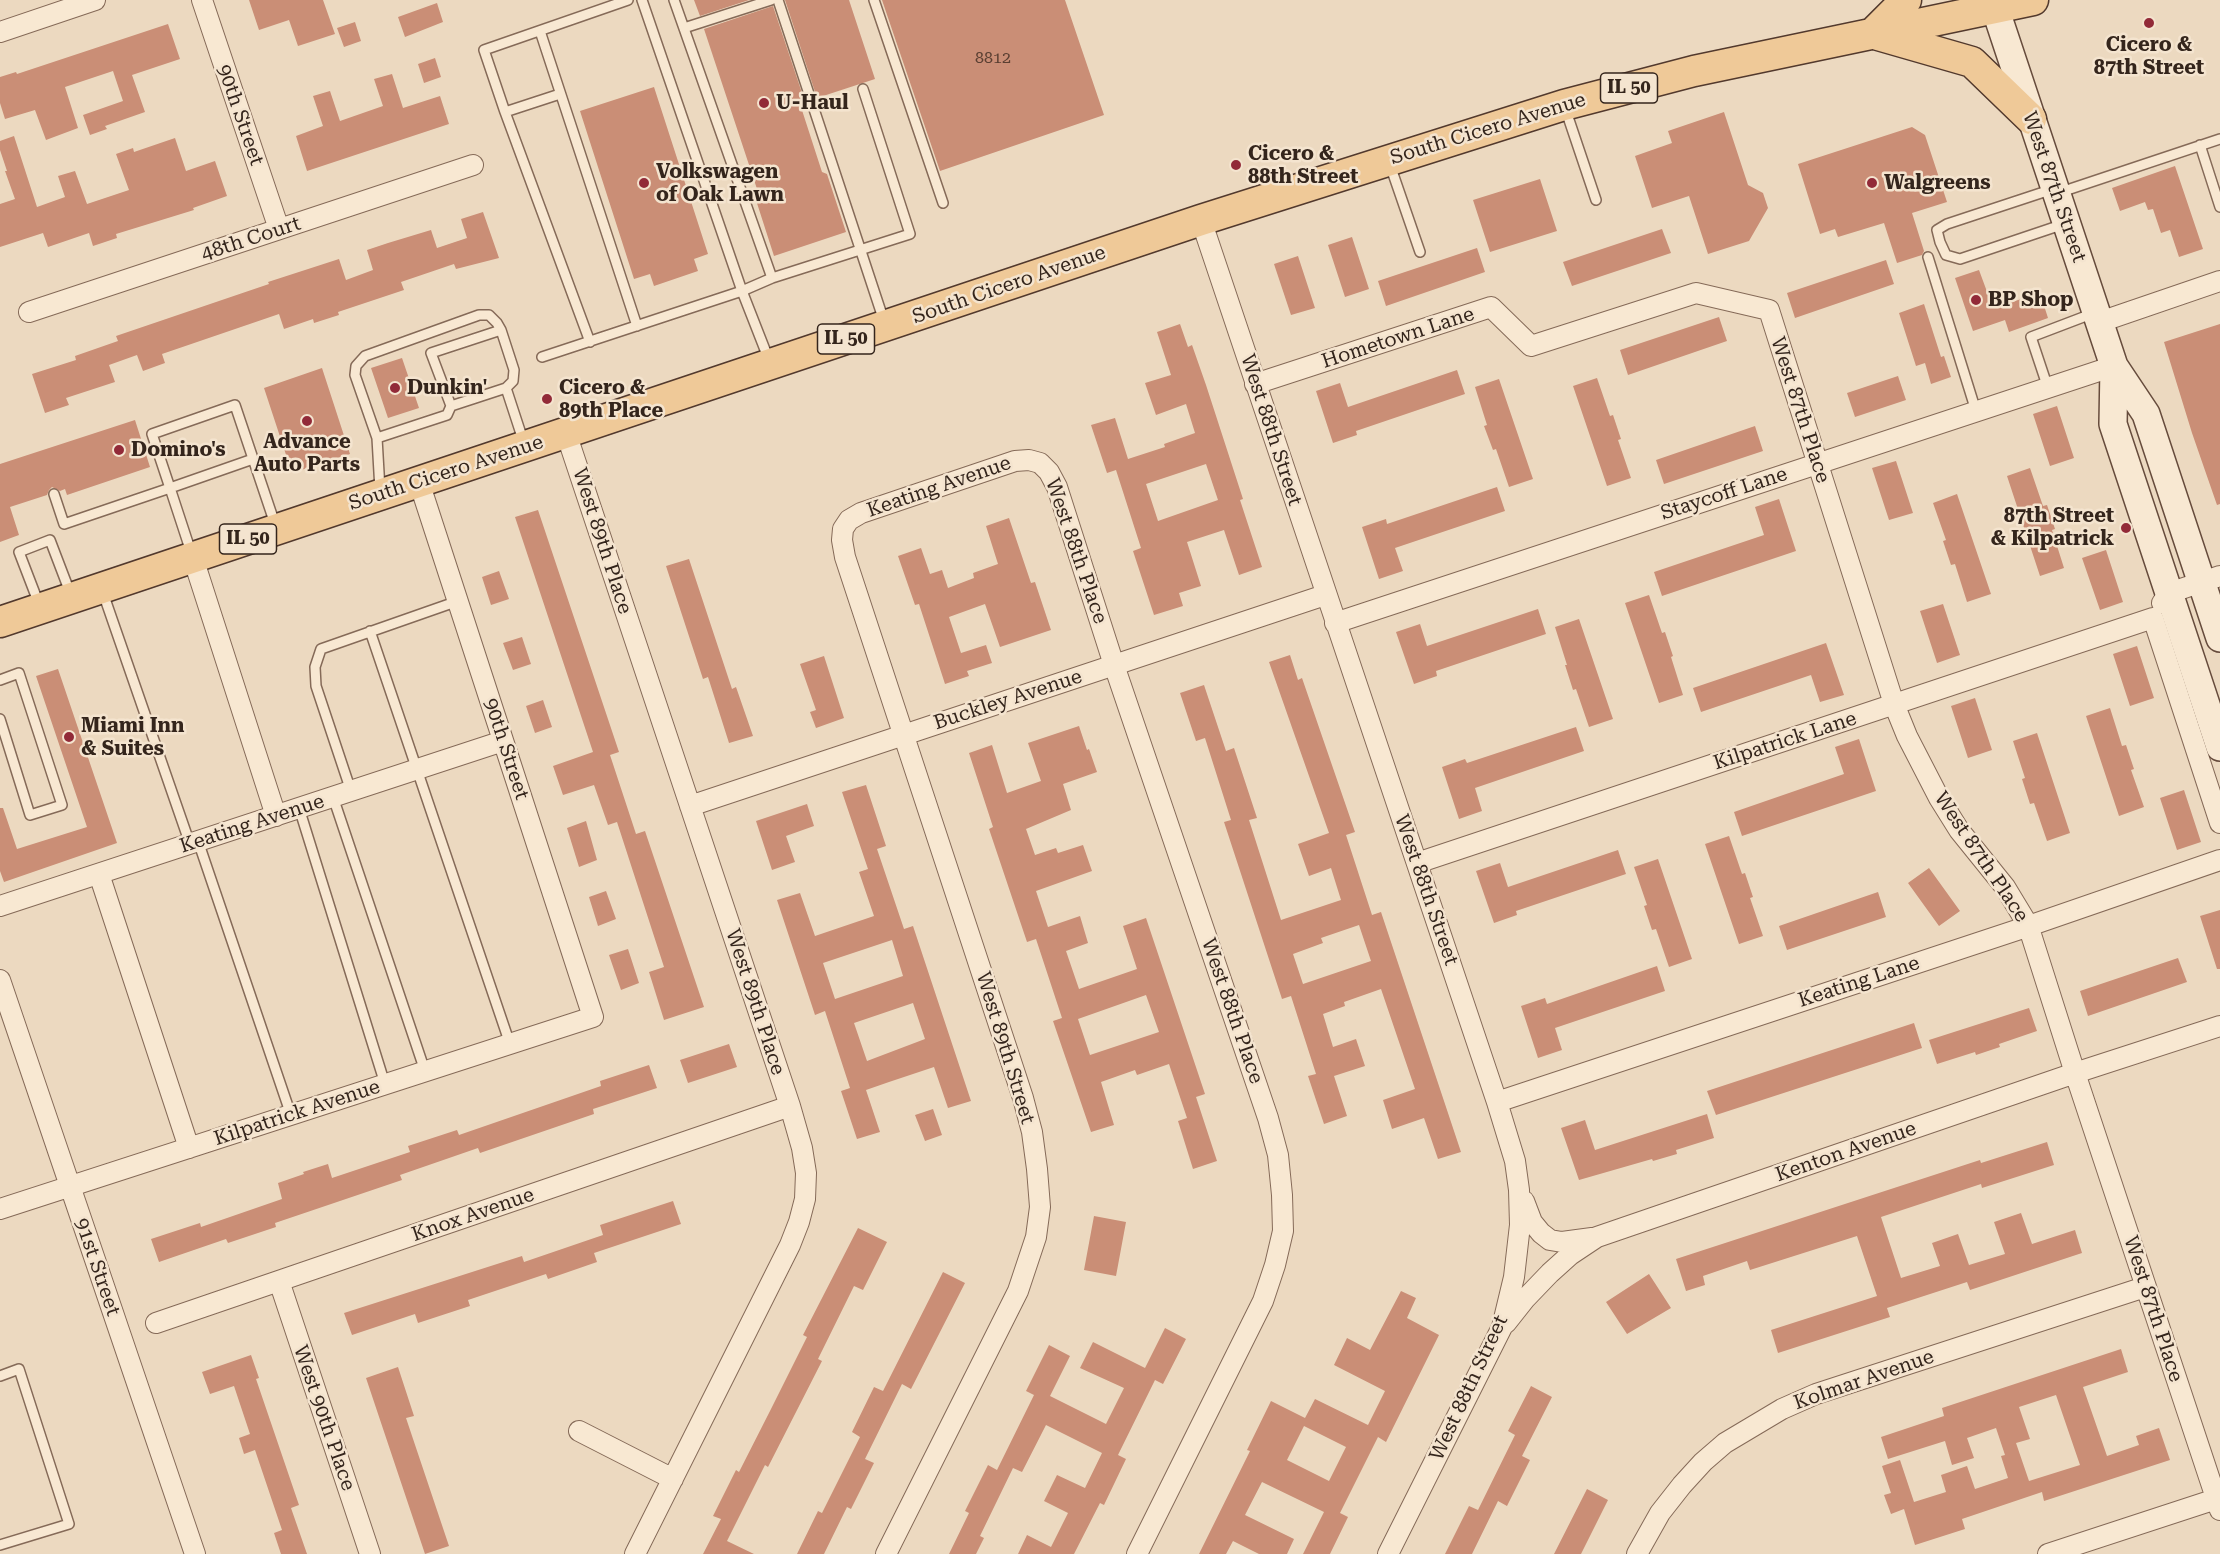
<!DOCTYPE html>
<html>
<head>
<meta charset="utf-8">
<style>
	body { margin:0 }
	canvas { display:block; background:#ecd9c0 }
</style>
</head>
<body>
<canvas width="2220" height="1554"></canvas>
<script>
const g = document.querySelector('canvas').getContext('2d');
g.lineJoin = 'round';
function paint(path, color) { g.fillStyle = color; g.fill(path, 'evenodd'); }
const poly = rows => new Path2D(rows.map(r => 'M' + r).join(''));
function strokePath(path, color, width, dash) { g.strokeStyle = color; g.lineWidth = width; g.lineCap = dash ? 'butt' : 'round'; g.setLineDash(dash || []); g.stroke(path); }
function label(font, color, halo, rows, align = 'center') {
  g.font = font + ' "Roboto Serif",serif'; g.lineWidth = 5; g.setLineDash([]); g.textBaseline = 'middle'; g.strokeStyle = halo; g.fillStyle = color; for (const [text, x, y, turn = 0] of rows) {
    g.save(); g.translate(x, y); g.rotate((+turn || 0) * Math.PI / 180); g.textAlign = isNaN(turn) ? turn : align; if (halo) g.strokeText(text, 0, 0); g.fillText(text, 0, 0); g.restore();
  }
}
const building = poly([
	[249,0,323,0,335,34,298,46,289,20,259,30],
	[694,0,749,0,700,16],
	[785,0,849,0,875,79,817,98],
	[882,0,1065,0,1104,115,940,171],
	[437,3,443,22,405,37,398,17],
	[773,6,805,102,800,104,822,172,827,174,846,232,774,256,755,197,758,192,704,29],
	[355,22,361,41,344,47,337,28],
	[168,24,180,59,132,75,145,112,105,126,107,129,90,135,83,115,123,101,113,71,65,87,78,128,46,140,35,110,5,119,0,103,0,77,16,72,17,74],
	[435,58,441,77,424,83,418,64],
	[392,74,403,108,440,96,449,124,307,171,296,136,323,126,313,96,330,91,340,121,383,106,374,79],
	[654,87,708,254,694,259,698,271,654,286,650,274,634,279,580,111],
	[1724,112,1748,185,1763,193,1768,208,1749,241,1708,254,1689,196,1652,208,1635,156,1672,143,1668,131],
	[1912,127,1925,135,1947,202,1912,213,1924,251,1922,255,1897,263,1884,223,1838,237,1835,229,1820,234,1798,164],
	[14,136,37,207,65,197,58,176,75,171,87,204,129,190,116,154,133,148,134,152,175,138,186,171,215,161,227,196,193,208,194,210,116,234,117,238,93,246,89,233,48,247,43,233,0,247,0,204,15,199,5,171,7,171,0,150,0,141],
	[2175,166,2203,249,2179,257,2170,230,2161,233,2153,209,2148,210,2145,202,2120,211,2112,188],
	[1540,179,1557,231,1490,252,1473,200],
	[483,212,499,258,456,269,454,264,401,282,404,290,338,312,339,315,314,323,313,319,284,329,279,314,162,354,165,363,143,371,137,355,109,365,115,382,66,398,69,405,45,413,32,374,76,360,75,356,118,341,116,336,269,284,268,282,339,259,346,280,373,270,367,250,388,243,431,230,437,248,467,238,461,219],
	[1662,229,1671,253,1572,286,1563,262],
	[1352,237,1369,289,1345,297,1328,245],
	[1477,248,1485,272,1386,306,1378,281],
	[1298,256,1315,308,1291,315,1274,264],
	[1886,260,1894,284,1795,318,1787,293],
	[1979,270,1993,308,2040,293,2048,318,2009,332,2005,320,1973,331,1955,278],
	[1924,304,1941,357,1944,356,1951,377,1931,384,1925,363,1916,366,1899,313],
	[1719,317,1727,341,1628,375,1620,350],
	[1180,324,1188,347,1192,345,1206,385,1243,499,1240,500,1262,567,1239,575,1224,530,1187,542,1201,586,1179,593,1183,606,1154,615,1133,551,1141,548,1116,470,1107,473,1091,425,1115,418,1128,459,1165,447,1164,444,1195,433,1186,404,1156,415,1145,383,1171,375,1157,332],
	[1206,464,1218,500,1158,521,1146,484],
	[2220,324,2220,504,2217,505,2192,433,2164,342],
	[402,358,419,408,388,418,371,368],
	[322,368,350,454,292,473,264,388],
	[1457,370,1465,394,1356,431,1357,435,1333,443,1316,391,1340,383,1348,407],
	[1898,376,1906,400,1855,417,1847,393],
	[1597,378,1610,416,1613,415,1621,439,1618,440,1631,478,1607,486,1573,386],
	[1499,379,1533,479,1509,487,1496,449,1493,450,1484,426,1487,425,1475,387],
	[2057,406,2074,458,2050,466,2033,414],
	[135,420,150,467,67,495,65,489,60,491,52,487,49,490,47,495,10,507,19,535,0,542,0,464],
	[1755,426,1763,451,1664,484,1656,460],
	[1896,461,1913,513,1889,520,1872,468],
	[2030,468,2043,506,2047,505,2055,529,2052,530,2064,568,2040,576,2007,476],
	[1497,487,1505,511,1395,548,1403,571,1379,579,1362,527,1386,519,1387,524],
	[1957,494,1991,594,1967,602,1955,564,1951,565,1943,541,1946,540,1933,503],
	[1779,499,1796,551,1662,596,1654,572,1764,535,1755,507],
	[538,510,619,752,610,755,636,834,645,831,704,1007,664,1020,649,972,664,967,617,822,608,825,594,785,563,795,553,766,593,752,515,517],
	[1009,518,1031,583,1035,582,1051,630,1000,647,985,604,949,617,961,653,986,645,992,663,967,671,969,676,945,684,919,604,915,605,898,556,921,548,930,574,942,570,948,588,974,578,973,573,998,564,986,526],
	[2106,550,2123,602,2100,610,2082,558],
	[689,559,732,689,736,687,753,736,729,743,708,677,703,679,666,566],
	[499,571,509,599,491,605,482,577],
	[1649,595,1662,633,1665,632,1673,656,1671,657,1683,695,1659,703,1625,603],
	[1943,604,1960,655,1937,663,1920,611],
	[1538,609,1546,634,1436,671,1437,676,1414,684,1396,632,1420,624,1427,646],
	[1579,619,1613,719,1589,727,1576,689,1573,690,1565,665,1567,665,1555,627],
	[522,637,531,664,513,670,503,643],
	[1826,643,1844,695,1820,702,1811,675,1701,712,1693,688],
	[2137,646,2154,698,2130,706,2113,654],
	[1290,655,1298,680,1302,678,1355,832,1346,835,1372,915,1381,912,1461,1152,1438,1159,1424,1118,1392,1129,1383,1100,1415,1089,1381,989,1344,1002,1345,1006,1323,1014,1333,1047,1356,1039,1365,1066,1334,1076,1347,1116,1324,1124,1308,1076,1316,1074,1291,996,1282,999,1224,822,1231,820,1205,738,1196,741,1180,693,1204,685,1226,751,1234,748,1257,818,1249,820,1281,920,1341,900,1331,868,1309,876,1298,844,1329,833,1269,662],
	[1359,925,1371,961,1303,984,1293,954,1323,943,1321,938],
	[824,656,844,718,816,728,810,712,816,710,800,664],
	[58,669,117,843,4,882,0,871,0,808,3,808,17,849,87,827,36,676],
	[1975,698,1992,750,1968,758,1951,706],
	[543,700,552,727,535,733,526,706],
	[2110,708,2122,746,2126,745,2134,769,2131,770,2144,807,2119,816,2086,716],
	[1079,726,1087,750,1089,749,1097,772,1063,784,1071,810,1026,829,1035,855,1056,848,1058,853,1083,845,1092,871,1036,891,1048,927,1080,916,1088,943,1066,951,1079,989,1137,969,1123,926,1146,918,1205,1094,1196,1097,1217,1161,1193,1169,1178,1121,1187,1118,1169,1064,1137,1075,1135,1070,1101,1082,1114,1125,1091,1132,1053,1021,1062,1018,1036,939,1027,942,989,829,993,827,969,753,992,745,1007,793,1041,781,1028,743],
	[1146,995,1159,1032,1090,1055,1078,1019],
	[1576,727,1584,751,1475,788,1482,811,1459,819,1442,767,1465,759,1467,763],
	[2037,733,2070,833,2047,841,2034,803,2030,804,2022,779,2025,778,2013,741],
	[1859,739,1876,791,1742,836,1734,812,1844,774,1835,747],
	[866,785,886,846,877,849,904,929,913,926,971,1101,948,1108,934,1067,889,1082,866,1090,880,1132,857,1139,841,1091,850,1088,825,1011,815,1015,777,900,800,893,815,936,874,916,859,872,868,869,842,792],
	[892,940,903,976,835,999,823,963],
	[913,1003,925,1039,867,1061,854,1023],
	[2184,790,2201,842,2177,850,2160,798],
	[807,804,814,826,786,836,795,862,772,870,756,821],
	[586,821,597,860,579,867,567,828],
	[1729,836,1742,874,1745,873,1753,897,1750,898,1763,936,1739,944,1705,844],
	[1618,850,1626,874,1516,911,1517,915,1494,923,1476,871,1500,863,1508,887],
	[1658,859,1692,959,1669,967,1656,929,1652,930,1644,906,1647,905,1634,867],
	[1929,868,1960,911,1939,926,1908,883],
	[606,891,616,919,598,926,589,897],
	[1878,892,1886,917,1787,950,1779,926],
	[2220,910,2220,969,2217,969,2200,916],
	[628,949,639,983,621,990,609,955],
	[2178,958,2187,982,2088,1016,2080,991],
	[1657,966,1665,991,1555,1028,1562,1050,1538,1058,1521,1006,1545,998,1547,1004],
	[2029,1008,2037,1031,1999,1044,2000,1047,1976,1055,1975,1052,1937,1064,1929,1040],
	[1914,1023,1922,1048,1716,1115,1707,1091],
	[729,1044,737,1067,688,1083,680,1060],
	[649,1065,657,1088,593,1109,594,1114,480,1153,478,1148,400,1175,402,1180,275,1223,276,1227,228,1243,226,1239,159,1262,151,1239,200,1223,201,1227,282,1199,278,1183,304,1174,303,1172,328,1164,332,1178,410,1152,408,1146,457,1130,459,1135,601,1086,600,1081],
	[933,1109,942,1135,925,1141,915,1115],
	[1707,1114,1714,1138,1676,1150,1677,1154,1653,1161,1652,1159,1579,1180,1561,1128,1585,1120,1595,1150],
	[2047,1142,2054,1165,1982,1188,1981,1184,1881,1217,1901,1278,1940,1266,1932,1243,1958,1234,1969,1265,2005,1254,1994,1222,2021,1213,2032,1244,2075,1230,2082,1253,1970,1290,1967,1282,1887,1308,1890,1317,1778,1353,1771,1330,1877,1296,1857,1236,1750,1270,1747,1261,1703,1276,1705,1285,1686,1291,1676,1259,1980,1160,1981,1163],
	[673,1201,681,1224,594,1253,597,1262,548,1279,546,1274,468,1300,470,1306,418,1323,415,1314,352,1335,344,1313,522,1256,524,1262,603,1235,600,1225],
	[1094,1216,1126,1222,1116,1276,1084,1270],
	[858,1228,887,1242,863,1290,854,1286,818,1359,822,1361,768,1467,765,1465,727,1541,754,1554,703,1554,721,1519,713,1516,736,1470,739,1472,770,1411,807,1337,803,1335],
	[943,1272,965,1283,911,1389,902,1384,865,1459,874,1463,851,1509,847,1507,824,1554,797,1554,818,1511,822,1513,860,1437,852,1432,874,1387,883,1391],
	[1649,1274,1671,1308,1627,1334,1606,1302],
	[1401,1291,1416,1298,1407,1318,1439,1335,1386,1442,1378,1437,1340,1513,1348,1517,1330,1554,1303,1554,1324,1512,1262,1482,1245,1515,1294,1539,1287,1554,1259,1554,1233,1541,1226,1554,1199,1554,1250,1451,1247,1450,1271,1401,1305,1418,1315,1399,1368,1425,1385,1391,1334,1365,1347,1338,1370,1350],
	[1304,1426,1346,1447,1329,1481,1287,1460],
	[1165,1328,1186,1339,1163,1384,1155,1380,1118,1455,1126,1459,1104,1505,1100,1503,1074,1554,1018,1554,1027,1535,1051,1547,1068,1513,1044,1501,1057,1475,1085,1488,1102,1453,1046,1425,1022,1472,1013,1468,980,1536,984,1538,976,1554,949,1554,969,1513,965,1511,988,1465,997,1470,1034,1395,1026,1391,1049,1345,1070,1356,1050,1396,1106,1424,1124,1388,1080,1368,1093,1342,1145,1368],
	[2121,1349,2128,1372,2083,1387,2107,1456,2139,1445,2136,1436,2159,1428,2170,1460,2044,1501,2042,1492,1962,1519,1965,1529,1915,1545,1904,1509,1891,1514,1884,1495,1891,1493,1882,1466,1900,1460,1914,1502,1946,1492,1941,1475,1967,1466,1975,1489,2008,1478,2001,1456,2005,1455,1996,1428,1967,1438,1974,1458,1952,1465,1945,1441,1888,1459,1881,1437,1944,1416,1942,1408],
	[2056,1395,2080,1465,2029,1481,2016,1443,2030,1439,2019,1407],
	[251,1355,259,1378,256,1379,299,1505,291,1508,307,1554,281,1554,274,1533,282,1530,255,1450,244,1454,239,1438,250,1434,234,1386,210,1394,202,1372],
	[398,1367,414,1416,406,1418,449,1546,425,1554,366,1378],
	[1531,1386,1552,1397,1522,1456,1530,1460,1507,1506,1498,1501,1472,1554,1445,1554,1469,1506,1478,1510,1515,1435,1508,1431],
	[1587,1489,1608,1500,1581,1554,1554,1554]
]);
const lane = poly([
	[642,0,742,291,769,360],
	[674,0,772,278],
	[778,0,884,321],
	[874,0,943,203],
	[684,28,771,0],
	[540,31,637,326],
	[1565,108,1596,200],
	[505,112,560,94],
	[2200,145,2220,207],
	[1390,165,1420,252],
	[2053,189,1947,224,1937,230,1940,242,1946,255,1960,259,2064,224],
	[2058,193,2220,139],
	[1928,257,1976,411],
	[501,330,514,370,513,381,506,388,451,406,431,353,501,330],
	[590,342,505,112,484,50,628,0],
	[542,357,742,291,772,278,910,234,863,89],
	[506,388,524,443],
	[2048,388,2031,337,2094,313],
	[377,438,447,415,451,406],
	[253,459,170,488,152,434,235,405,275,524],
	[380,490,377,438,355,375,356,366,365,356,479,315,489,315,497,323,501,330],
	[54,494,64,524,170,488,191,552],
	[103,593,190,844],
	[39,604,19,552,50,540,71,595],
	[370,631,510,1044],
	[0,680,19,673,62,805,30,815,0,719],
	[351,791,316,686,315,667,321,649,458,601],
	[333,797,425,1071],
	[299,808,385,1084],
	[198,841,291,1115],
	[0,1376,19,1369,69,1524,0,1545]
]);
const street = poly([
	[202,0,279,229],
	[0,32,95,0],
	[1201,220,1497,1102,1515,1161,1519,1190,1520,1225,1514,1277,1502,1327,1388,1554],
	[29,312,473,165],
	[2100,322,2220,281],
	[1255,384,1491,307,1531,346,1696,293,1769,310,1894,704,1907,736,1939,798,1959,830,2005,887,2028,925,2075,1073,2220,1510],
	[566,433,790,1106,802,1148,806,1173,805,1199,799,1222,790,1245,635,1554],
	[193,558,276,816],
	[2162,603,2169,593,2220,576],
	[2153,618,2220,823],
	[1335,623,2114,366],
	[690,806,1325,595],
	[1417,863,2153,618],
	[99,874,189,1148],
	[0,906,503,741],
	[0,980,195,1554],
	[1497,1102,2017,930,2220,860],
	[1524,1201,1532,1222,1541,1233,1550,1240,1562,1242,1592,1238],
	[0,1209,593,1017,419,482],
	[279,1281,370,1554],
	[156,1323,790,1106],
	[1506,1323,1525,1299,1550,1273,1570,1255,1597,1237,2075,1073,2220,1026],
	[579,1431,673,1479],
	[886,1554,1018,1291,1036,1237,1040,1207,1037,1169,1032,1132,1023,1098,845,557,842,540,843,529,849,520,861,513,1015,461,1029,460,1040,463,1049,472,1057,487,1114,665,1268,1118,1278,1155,1282,1195,1283,1231,1275,1265,1263,1301,1137,1554],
	[1637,1554,1660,1513,1682,1485,1703,1462,1725,1443,1782,1409,1816,1394,2145,1287],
	[2048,1554,2216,1499]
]);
const secondary = poly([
	[1990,0,1995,8,2114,366,2146,414,2220,638],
	[2114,366,2113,424,2220,747]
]);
const primary = poly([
	[1873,33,1906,0],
	[1878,35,1972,62,2031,119],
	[0,622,1201,220,1564,105,1694,71,2033,0]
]);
const markers = [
	[2149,23,6,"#922a38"],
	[764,103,6,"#922a38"],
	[1236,165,6,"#922a38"],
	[644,183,6,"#922a38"],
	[1872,183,6,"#922a38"],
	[1976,300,6,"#922a38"],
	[395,388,6,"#922a38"],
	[547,399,6,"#922a38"],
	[307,421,6,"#922a38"],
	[119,450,6,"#922a38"],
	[2126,528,6,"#922a38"],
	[69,737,6,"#922a38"]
];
const numberNames = [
	["8812",993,58]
];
const shields = [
	[1629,88,57],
	[846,339,57],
	[248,539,57]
];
const shieldNames = [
	["IL 50",1629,88],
	["IL 50",846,339],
	["IL 50",248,539]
];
const poiNames = [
	["Cicero &",2149,45,"center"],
	["87th Street",2149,68,"center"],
	["U-Haul",776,103],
	["Cicero &",1248,154],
	["88th Street",1248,177],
	["Volkswagen",656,172],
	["of Oak Lawn",656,195],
	["Walgreens",1884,183],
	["BP Shop",1988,300],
	["Dunkin'",407,388],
	["Cicero &",559,388],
	["89th Place",559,411],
	["Advance",307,442,"center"],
	["Auto Parts",307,465,"center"],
	["Domino's",131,450],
	["87th Street",2114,516,"right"],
	["& Kilpatrick",2114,539,"right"],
	["Miami Inn",81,726],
	["& Suites",81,749]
];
const streetNames = [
	["90th Street",240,115,71],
	["South Cicero Avenue",1488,129,-17],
	["West 87th Street",2054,187,71],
	["48th Court",251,239,-18],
	["South Cicero Avenue",1009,285,-19],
	["Hometown Lane",1398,338,-18],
	["West 87th Place",1800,410,72],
	["West 88th Street",1271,430,72],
	["South Cicero Avenue",446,473,-18],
	["Keating Avenue",939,487,-19],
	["Staycoff Lane",1724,494,-18],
	["West 89th Place",602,541,72],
	["West 88th Place",1076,551,71],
	["Buckley Avenue",1008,700,-18],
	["Kilpatrick Lane",1785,741,-18],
	["90th Street",506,749,72],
	["Keating Avenue",252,824,-18],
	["West 87th Place",1981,857,56],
	["West 88th Street",1426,890,71],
	["Keating Lane",1859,982,-18],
	["West 89th Place",755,1002,72],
	["West 88th Place",1232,1011,71],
	["West 89th Street",1005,1048,73],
	["Kilpatrick Avenue",297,1113,-18],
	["Kenton Avenue",1846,1152,-19],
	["Knox Avenue",473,1215,-19],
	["91st Street",97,1267,71],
	["West 87th Place",2153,1309,72],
	["Kolmar Avenue",1864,1380,-19],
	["West 88th Street",1469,1388,-65],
	["West 90th Place",324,1418,71]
];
paint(building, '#ca8e76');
strokePath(lane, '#856a58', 12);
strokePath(street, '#856a58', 22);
strokePath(secondary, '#664b3c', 30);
strokePath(primary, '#52392d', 33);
strokePath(lane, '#f8e8d2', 9);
strokePath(street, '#f8e8d2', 20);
strokePath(secondary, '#f8e8d2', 27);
strokePath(primary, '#efc998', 30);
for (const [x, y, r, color] of markers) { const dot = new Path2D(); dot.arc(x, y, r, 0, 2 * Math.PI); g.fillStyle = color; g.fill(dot); strokePath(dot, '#f4e4cf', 2); }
label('16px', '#5a3f32', null, numberNames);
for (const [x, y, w] of shields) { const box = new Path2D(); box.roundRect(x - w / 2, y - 15, w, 30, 4.5); g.fillStyle = '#f4e4cf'; g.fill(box); strokePath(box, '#34251c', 1.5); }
label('bold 18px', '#34251c', null, shieldNames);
label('bold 20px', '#34251c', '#f4e4cf', poiNames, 'left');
label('20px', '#34251c', '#f4e4cf', streetNames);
</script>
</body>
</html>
